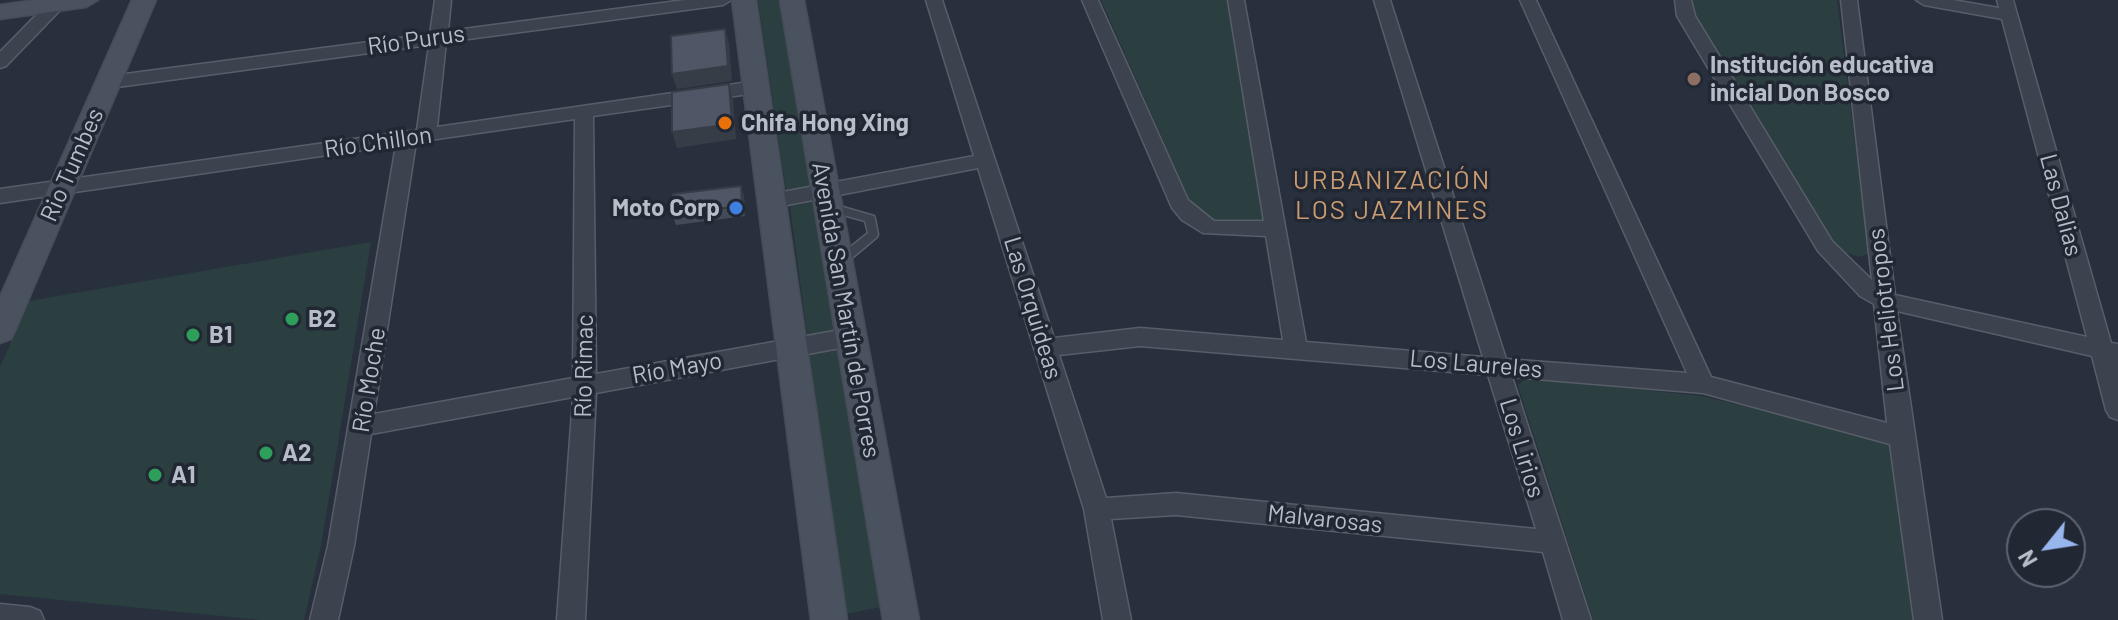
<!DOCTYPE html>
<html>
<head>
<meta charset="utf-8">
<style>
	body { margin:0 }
	#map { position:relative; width:2118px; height:620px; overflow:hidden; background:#28303e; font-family:Barlow,sans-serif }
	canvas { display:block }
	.north { position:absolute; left:2006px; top:508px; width:80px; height:80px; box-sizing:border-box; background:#212833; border:2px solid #5d646f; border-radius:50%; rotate:240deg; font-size:22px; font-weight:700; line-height:32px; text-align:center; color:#b8bec9 }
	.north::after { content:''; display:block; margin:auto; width:28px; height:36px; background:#98b6ee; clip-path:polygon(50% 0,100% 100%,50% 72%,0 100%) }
</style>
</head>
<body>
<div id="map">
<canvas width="2118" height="620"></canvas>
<div class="north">N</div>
</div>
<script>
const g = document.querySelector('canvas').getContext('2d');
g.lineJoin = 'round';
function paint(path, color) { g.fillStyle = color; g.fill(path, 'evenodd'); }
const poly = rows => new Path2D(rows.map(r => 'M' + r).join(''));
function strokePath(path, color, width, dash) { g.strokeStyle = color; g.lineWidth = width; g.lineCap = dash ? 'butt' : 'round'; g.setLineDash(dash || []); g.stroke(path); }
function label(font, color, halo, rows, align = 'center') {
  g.font = font + ' Barlow,sans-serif'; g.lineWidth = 7; g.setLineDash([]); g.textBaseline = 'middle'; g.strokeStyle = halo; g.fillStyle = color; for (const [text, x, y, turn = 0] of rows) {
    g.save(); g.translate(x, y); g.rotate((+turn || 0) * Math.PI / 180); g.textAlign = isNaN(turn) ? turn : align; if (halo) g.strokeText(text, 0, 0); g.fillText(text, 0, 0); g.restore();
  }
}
const green = poly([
	[758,0,784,0,816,184,804,191,786,191],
	[1101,0,1227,0,1268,221,1230,227,1209,220,1193,208],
	[1691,0,1837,0,1869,254,1858,257,1830,246,1694,16],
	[812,202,818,205,881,607,845,614,790,207],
	[371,242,321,546,304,620,261,620,0,594,0,367,29,301],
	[1526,377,1701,396,1884,438,1894,451,1918,620,1593,620,1518,386]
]);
const lane = poly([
	[829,203,874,216,875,219,878,234,877,237,846,263,842,264,837,260,838,257,868,233,865,221,825,210,824,207,829,203]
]);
const street = poly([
	[51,0,61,0,66,4,6,66,0,68,0,52,51,0],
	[435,0,451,0,448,31,685,0,731,0,723,5,446,42,437,127,756,81,765,87,756,93,593,116,596,374,851,328,859,331,862,337,859,343,851,346,596,393,585,620,557,620,573,397,371,434,354,546,338,620,310,620,328,546,396,145,0,203,0,189,417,130,429,45,110,88,101,82,110,76,430,34,435,0],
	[575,119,573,378,374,414,416,142,575,119],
	[926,0,942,0,1054,338,1140,328,1283,340,1266,236,1203,233,1182,220,1172,208,1082,0,1098,0,1188,200,1214,221,1264,221,1228,0,1244,0,1306,342,1483,357,1374,0,1390,0,1506,359,1687,373,1520,0,1536,0,1711,377,1887,423,1874,304,1860,296,1818,251,1677,16,1675,0,1691,0,1695,16,1832,241,1872,280,1841,0,1857,0,1895,295,2087,337,2002,19,1924,5,1916,0,1953,0,1999,8,1997,0,2013,0,2111,343,2118,344,2118,420,2110,417,2106,410,2092,356,1897,311,1942,620,1914,620,1890,444,1703,393,1512,377,1591,620,1563,620,1543,552,1176,515,1111,519,1131,620,1103,620,1084,509,978,168,772,208,762,201,772,194,974,156,926,0],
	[1140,346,1488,375,1536,529,1176,493,1106,498,1059,355,1140,346],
	[0,604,30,607,40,611,44,620,0,620,0,604]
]);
const secondary = poly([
	[36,0,98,0,86,7,0,19,0,5,36,0],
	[132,0,156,0,15,331,11,339,0,343,0,297,132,0],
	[732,0,756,0,847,620,811,620,732,0],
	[780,0,804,0,919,620,883,620,780,0]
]);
const wall = poly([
	[744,196,745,216,676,225,672,214]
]);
const shadedWall = poly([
	[725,29,729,44,732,81,677,89,672,74],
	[729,84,733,99,736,139,677,148,672,132],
	[741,186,744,196,745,216,742,206]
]);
const building = poly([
	[725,29,728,66,672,74,671,36,725,29],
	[729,84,732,124,672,132,672,92,729,84],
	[741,186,742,206,672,214,673,194,741,186]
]);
const markers = [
	[1694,79,8,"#8d6e63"],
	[725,123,8,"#e8710a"],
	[736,208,8,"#3f7fe0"],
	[292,319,8,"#2e9e5b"],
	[193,335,8,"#2e9e5b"],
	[266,453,8,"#2e9e5b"],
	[155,475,8,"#2e9e5b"]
];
const streetNames = [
	["Río Purus",416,40,-8],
	["Río Chillon",378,142,-8],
	["Rio Tumbes",72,165,-66],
	["Las Dalias",2061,205,75],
	["Las Orquideas",1033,308,73],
	["Avenida San Martín de Porres",846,310,80],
	["Los Heliotropos",1886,310,-97],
	["Los Laureles",1476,364,5],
	["Río Rimac",584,366,-89],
	["Río Mayo",677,368,-10],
	["Río Moche",369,380,-81],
	["Los Lirios",1522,448,73],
	["Malvarosas",1325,519,6]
];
const poiNames = [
	["Institución educativa",1710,65],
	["inicial Don Bosco",1710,93],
	["Chifa Hong Xing",741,123],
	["Moto Corp",720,208,"right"],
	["B2",308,319],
	["B1",209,335],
	["A2",282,453],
	["A1",171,475]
];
const neighbourhoodNames = [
	["URBANIZACIÓN",1392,180],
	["LOS JAZMINES",1392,210]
];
paint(green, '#2b3e40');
strokePath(lane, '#575e69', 3);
strokePath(street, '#575e69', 3);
strokePath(secondary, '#454c57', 3);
paint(lane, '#3c434e');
paint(street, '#3c434e');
paint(secondary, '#4a5260');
paint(wall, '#444b58');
paint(shadedWall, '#373d47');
paint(building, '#4f5766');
strokePath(building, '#373d47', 2);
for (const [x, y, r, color] of markers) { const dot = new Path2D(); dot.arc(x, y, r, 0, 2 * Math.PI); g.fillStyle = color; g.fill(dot); strokePath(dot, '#212833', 3); }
label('24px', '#b8bec9', '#212833', streetNames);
label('bold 24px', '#b8bec9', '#212833', poiNames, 'left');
g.letterSpacing = '2px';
label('26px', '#cb9c71', '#212833', neighbourhoodNames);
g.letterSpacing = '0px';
</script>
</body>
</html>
